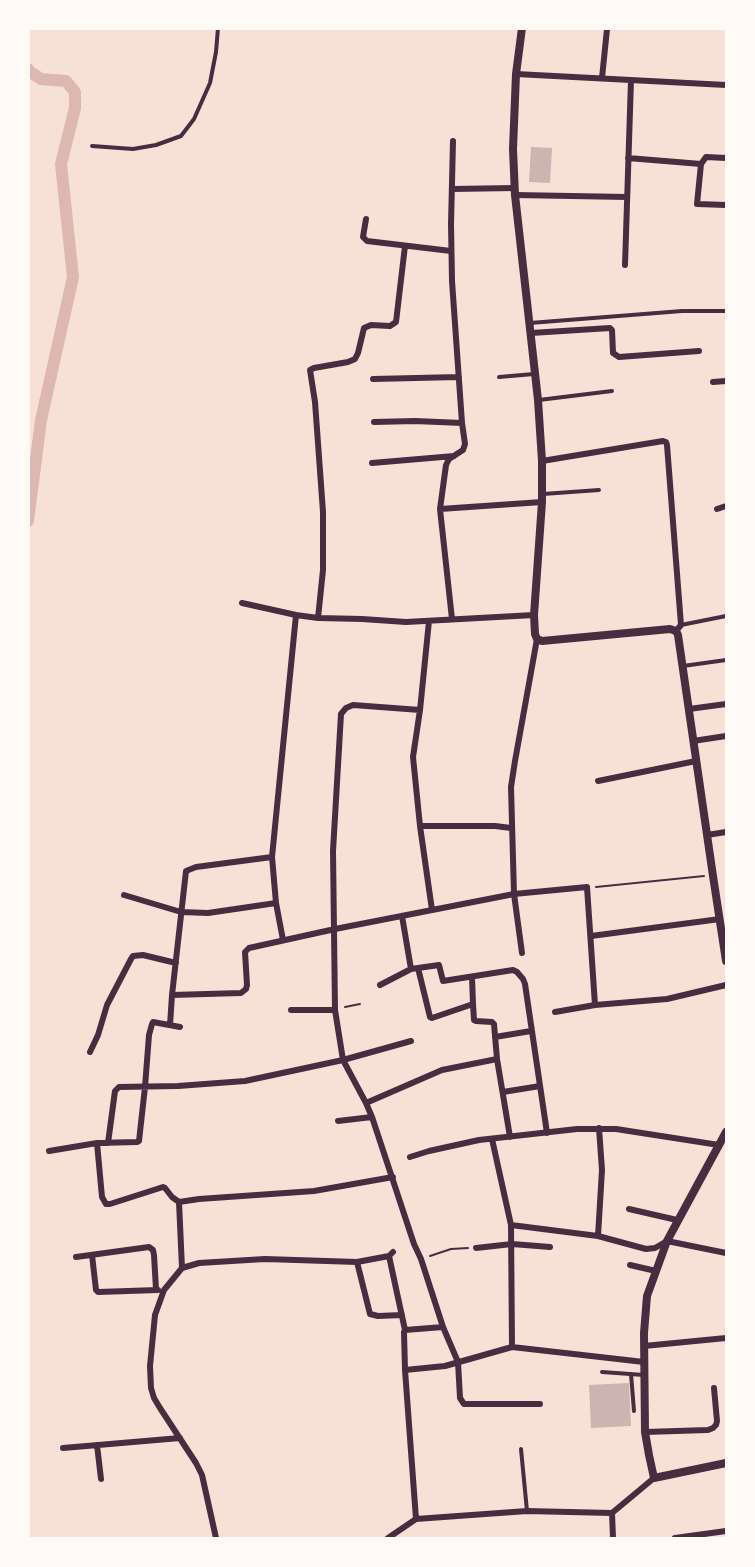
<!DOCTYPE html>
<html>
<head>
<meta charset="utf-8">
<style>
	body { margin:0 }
	#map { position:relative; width:755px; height:1567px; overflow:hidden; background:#f7e1d7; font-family:Barlow,sans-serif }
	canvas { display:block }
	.frame { position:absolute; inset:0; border:30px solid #fffaf5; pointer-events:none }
</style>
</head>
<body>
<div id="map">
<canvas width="755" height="1567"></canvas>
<div class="frame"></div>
</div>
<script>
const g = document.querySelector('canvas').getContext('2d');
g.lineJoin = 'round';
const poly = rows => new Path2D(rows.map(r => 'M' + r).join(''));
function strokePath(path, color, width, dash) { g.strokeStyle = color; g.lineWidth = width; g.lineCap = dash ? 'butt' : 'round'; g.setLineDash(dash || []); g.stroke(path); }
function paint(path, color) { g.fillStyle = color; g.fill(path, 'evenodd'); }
const canal = poly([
	[28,69,29,71,41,79,66,81,75,92,75,108,61,164,73,277,41,420,28,521]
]);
const building = poly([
	[531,147,552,148,550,183,529,182],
	[629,1383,631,1426,591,1428,589,1385]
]);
const path = poly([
	[596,887,704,876],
	[345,1007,360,1004],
	[430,1256,451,1249,468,1248]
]);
const service = poly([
	[92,146,133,149,156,145,181,136,194,119,210,83,216,52,218,28],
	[530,323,682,311,726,311],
	[499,377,534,374],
	[539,400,612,391],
	[543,494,599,490],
	[681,625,726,616],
	[683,666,726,660],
	[602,1372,644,1375],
	[631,1374,634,1411],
	[521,1449,527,1511]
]);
const minor = poly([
	[516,74,726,85],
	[602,78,607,29],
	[628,158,701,164,697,204,726,205],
	[701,164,706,157,726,158],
	[452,189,515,188],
	[515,195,627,197],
	[366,219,363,237,367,241,451,251],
	[625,265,631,80],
	[531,333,610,328,612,330,613,353,619,357,699,351],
	[373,379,459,377],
	[713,382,726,381],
	[374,422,415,421,462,423],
	[542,461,663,441,666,442,667,445,681,625,676,631],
	[372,463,454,456],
	[440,509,542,502],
	[717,509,726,506],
	[242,603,296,615],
	[318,618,323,570,323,512,315,402,310,370,314,368,348,362,355,359,358,353,364,328,371,325,390,326,396,322,405,246],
	[452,619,440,509,446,465,449,459,463,450,465,444,462,423,452,281,451,224,453,141],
	[689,709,726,704],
	[420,710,413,757,420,826,432,910],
	[693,741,726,736],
	[598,781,696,761],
	[420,826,495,826,511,828],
	[707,835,726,832],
	[124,895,181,912,208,913,276,903],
	[402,916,411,969],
	[591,936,720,919],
	[283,940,276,903,272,857,296,615,318,618,362,619,406,622,534,615],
	[522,953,514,894,511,787,515,761,537,639],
	[418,968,430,1017,432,1018,473,1004,472,977],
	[380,985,411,969,439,965,443,981,513,970,517,972,523,979,525,984,547,1133],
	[172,995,241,993,246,989,247,985,245,952,249,948,335,929,514,894,587,887,595,1005],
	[473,1004,474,1020,476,1021,492,1022,494,1024,497,1059,510,1137],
	[291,1010,335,1010],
	[555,1012,595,1005,667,999,726,985],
	[170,1025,172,995,186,871,196,867,272,857],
	[495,1037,531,1031],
	[90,1052,98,1035,107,1005,131,959,133,956,143,955,176,963],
	[503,1092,540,1086],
	[366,1103,442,1070,497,1059],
	[338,1121,372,1117],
	[492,1139,511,1225,512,1347],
	[97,1143,102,1197,106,1204,110,1204,163,1187,165,1188,172,1197,179,1202,199,1199,314,1191,393,1177],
	[108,1143,115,1091,119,1087,178,1086,245,1081,343,1060,411,1041],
	[49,1151,97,1143,137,1142,139,1141,145,1087,149,1035,152,1024,153,1022,180,1027],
	[410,1157,429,1151,479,1140,577,1129,616,1129,719,1145],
	[179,1202,182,1268],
	[629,1209,677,1220],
	[511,1225,598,1236,646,1249,655,1248,667,1241,726,1253],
	[598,1236,602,1170,599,1128],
	[476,1248,512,1244,550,1247],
	[92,1255,96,1290,98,1292,158,1290],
	[389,1256,405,1330],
	[76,1257,149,1247,153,1250,154,1255,156,1289],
	[357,1262,370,1314,378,1316,402,1315],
	[630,1265,656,1271],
	[443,1327,458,1362,460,1398,464,1404,540,1404],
	[644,1346,726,1338],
	[405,1370,445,1366,512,1347,644,1362],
	[645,1432,708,1430,713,1428,716,1425,717,1421,714,1388],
	[97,1445,101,1479],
	[63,1448,180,1438],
	[612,1513,654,1478],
	[612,1513,613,1538],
	[416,1519,405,1370,404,1332,405,1330,443,1327,421,1259,414,1244,372,1117,366,1103,343,1060,335,1010,333,851,341,714,346,708,353,705,420,710,429,621],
	[216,1538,202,1475,196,1463,160,1408,154,1398,151,1388,150,1366,155,1315,164,1290,182,1268,199,1263,265,1259,357,1262,389,1256,393,1252],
	[388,1538,416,1519,527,1511,612,1513],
	[675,1538,726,1531]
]);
const tertiary = poly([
	[522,28,516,74,513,149,515,195,538,400,542,461,542,502,534,615,535,634,537,639,542,641,670,629,676,631,678,635,713,876,726,961],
	[726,1132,667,1241,647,1296,644,1333,645,1432,649,1455,654,1478,726,1463]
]);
strokePath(canal, '#dcb8b0', 12);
paint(building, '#ccb4b1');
strokePath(path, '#4a2c40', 2);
strokePath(service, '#4a2c40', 4);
strokePath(minor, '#4a2c40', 6);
strokePath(tertiary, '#4a2c40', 8);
</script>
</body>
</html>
